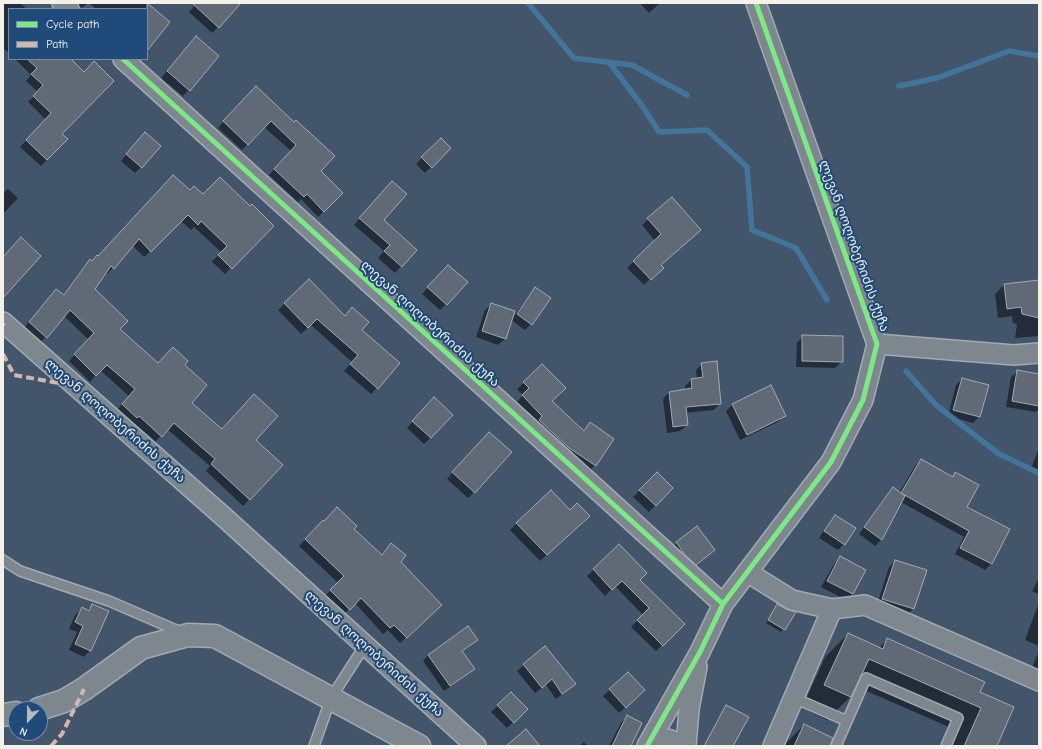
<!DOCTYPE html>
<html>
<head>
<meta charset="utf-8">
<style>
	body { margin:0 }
	#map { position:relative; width:1042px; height:749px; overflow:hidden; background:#43556b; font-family:"Comic Neue",sans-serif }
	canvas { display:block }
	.frame { position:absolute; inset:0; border:4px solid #f4f1e8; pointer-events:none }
	.legend { position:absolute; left:8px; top:8px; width:140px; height:52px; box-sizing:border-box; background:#1f4a7a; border:1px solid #748da6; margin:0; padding:5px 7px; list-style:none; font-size:12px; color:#f4f1e8 }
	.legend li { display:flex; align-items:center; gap:8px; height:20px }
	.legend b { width:20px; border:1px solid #748da6 }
	.north { position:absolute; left:8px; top:701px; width:40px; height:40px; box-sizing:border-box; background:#1f4a7a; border:1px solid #748da6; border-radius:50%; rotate:202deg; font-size:11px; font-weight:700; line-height:16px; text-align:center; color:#f4f1e8 }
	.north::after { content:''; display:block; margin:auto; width:14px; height:18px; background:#b6babc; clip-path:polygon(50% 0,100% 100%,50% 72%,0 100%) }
</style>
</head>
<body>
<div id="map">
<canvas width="1042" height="749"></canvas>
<div class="frame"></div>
<ul class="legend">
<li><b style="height:5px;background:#7ce984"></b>Cycle path</li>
<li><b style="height:5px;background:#d1b7ad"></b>Path</li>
</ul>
<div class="north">N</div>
</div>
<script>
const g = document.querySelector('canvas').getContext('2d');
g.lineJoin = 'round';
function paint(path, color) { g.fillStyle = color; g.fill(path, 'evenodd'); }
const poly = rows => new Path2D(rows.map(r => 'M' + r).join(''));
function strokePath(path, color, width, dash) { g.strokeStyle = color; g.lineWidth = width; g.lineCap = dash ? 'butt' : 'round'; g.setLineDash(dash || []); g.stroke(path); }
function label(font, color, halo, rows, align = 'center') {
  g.font = font + ' "Comic Neue","Noto Sans Georgian",sans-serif'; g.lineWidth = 4; g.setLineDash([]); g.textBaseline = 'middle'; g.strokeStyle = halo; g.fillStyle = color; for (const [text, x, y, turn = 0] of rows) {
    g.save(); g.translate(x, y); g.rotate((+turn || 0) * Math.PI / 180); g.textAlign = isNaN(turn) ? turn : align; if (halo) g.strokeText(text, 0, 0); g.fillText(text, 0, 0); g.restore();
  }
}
const shadow = poly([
	[3,3,20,3,27,9,9,9,9,53,3,48],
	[76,3,88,3,82,8],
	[89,3,146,3,169,22,147,50,147,9,96,9],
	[197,3,233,3,218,27,212,33,189,12],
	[640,3,660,3,649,13],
	[190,44,189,90,183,96,161,78],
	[15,59,69,59,61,134,66,139,41,166,20,147,46,120,28,102,38,92,26,81,31,75],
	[250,93,319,171,342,193,318,217,301,199,298,202,269,175,291,151,264,127,242,150,218,128],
	[441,139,450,148,425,173,416,164],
	[139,140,141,167,135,173,121,161],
	[8,189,18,198,3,214,3,193],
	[386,189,383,220,416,250,395,273,378,258,384,251,354,225],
	[189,192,250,208,272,226,225,274,212,262,221,252,194,227,191,230,181,221,144,257,132,245,113,268,107,274,105,273,94,289,118,329,158,364,184,365,190,403,222,430,255,441,281,466,243,506,206,471,210,466,167,429,155,442,132,422,130,423,116,411,129,396,100,370,90,382,69,361,89,340,64,316,40,343,23,329,50,297,63,296,84,267,90,261,92,262],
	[672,198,660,265,662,268,644,285,627,268,655,241,642,225],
	[442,272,446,304,440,310,422,294],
	[309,281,344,317,399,364,371,394,344,371,352,362,311,325,301,334,278,310],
	[1039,281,1039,336,1015,338,1017,324,1013,323,1012,316,998,318,995,294,1004,285],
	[536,289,531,324,525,330,511,320,505,339,498,345,476,337,485,310,492,304,512,319,529,295],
	[803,336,842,361,835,368,796,367,797,343],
	[702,364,720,403,714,410,685,413,687,425,680,431,667,433,663,399,669,392,685,390,685,386,691,380,697,379,696,370],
	[542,365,550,402,582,432,590,424,595,465,589,471,537,423,517,402,523,395,517,389],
	[1018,371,1039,375,1039,409,1036,412,1006,407,1011,377],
	[962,379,979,417,973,423,948,416,956,385],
	[428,405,431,437,424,444,407,428],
	[732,405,784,416,778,422,740,440,726,411],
	[483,439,474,492,468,498,447,479],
	[1039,448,1039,474,1030,471],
	[921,460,952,478,956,474,966,507,1009,529,991,564,985,570,955,554,964,537,901,502,881,540,875,546,859,534,887,495,893,488,899,493,915,466],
	[657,473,672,488,649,512,633,497],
	[835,516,844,544,838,550,819,538,829,523],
	[323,521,352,529,381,555,391,545,400,562,434,612,400,643,388,630,383,634,355,603,343,615,324,597,338,583,299,546],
	[583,522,540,561,510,530,517,523],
	[697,527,714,550,689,570,670,549],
	[619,545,639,580,683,624,656,651,631,627,643,615,615,586,605,596,587,576],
	[840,558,853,594,846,600,821,587,834,564],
	[895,561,913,609,907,615,877,605,889,567],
	[1039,578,1039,594,1032,591],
	[1039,602,1039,646,1025,640],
	[93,605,90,650,84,657,69,650,77,632,69,629,75,615,82,609,87,611],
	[777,605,786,610,794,613,781,632,766,623],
	[468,627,477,640,462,652,474,669,468,674,444,691,423,661,428,655],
	[848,634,879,648,888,639,979,692,996,746,952,746,958,731,855,686,850,697,827,720,802,708,825,657],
	[545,647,575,684,556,699,546,685,535,693,517,671],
	[1039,650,1039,674,1031,671],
	[628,673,638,696,619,713,603,696],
	[511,693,527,709,507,728,491,712],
	[726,706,732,746,704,746,724,709],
	[627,716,630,746,609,746,621,723],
	[804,725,826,746,783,746],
	[584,742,588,746,579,746]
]);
const stream = poly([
	[528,3,574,58,632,65,687,95],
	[609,62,643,107,659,132,707,130,747,167,752,230,796,248,827,300],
	[899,86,937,78,1009,51,1039,56],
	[906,371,936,405,999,454,1039,473]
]);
const building = poly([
	[147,3,170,22,147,51,147,3],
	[192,3,241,3,219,28,192,3],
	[196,36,219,56,190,91,167,71,196,36],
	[27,59,71,59,84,72,94,61,114,81,62,134,68,139,47,160,26,140,51,113,33,96,43,85,31,74,37,68,27,59],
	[256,86,294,122,296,120,335,156,321,171,343,193,324,212,307,194,304,197,274,169,296,145,271,121,248,145,223,121,256,86],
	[145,132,161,146,142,168,126,154,145,132],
	[441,138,451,148,432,168,421,157,441,138],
	[173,175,190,190,194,186,203,194,220,177,250,206,252,204,274,226,232,269,218,255,227,246,201,221,198,225,188,215,151,252,139,239,114,269,111,266,95,289,128,321,120,329,158,363,173,347,188,361,185,365,207,385,192,403,222,429,254,394,278,416,256,440,283,465,250,500,211,464,215,459,174,423,162,437,139,416,137,418,122,404,135,389,107,365,96,376,74,354,94,333,70,310,47,338,29,322,56,289,64,295,90,259,92,261,97,255,98,256,173,175],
	[392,181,407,194,384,220,417,250,402,267,384,251,390,245,359,218,392,181],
	[672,197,701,230,661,265,664,268,651,280,633,261,661,234,647,218,672,197],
	[21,237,41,256,3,298,3,257,21,237],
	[448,265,468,282,447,305,427,287,448,265],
	[309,279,345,316,352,307,369,322,362,330,400,363,378,389,350,364,358,355,317,319,308,328,284,303,309,279],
	[1039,280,1039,318,1022,314,1021,307,1007,309,1004,284,1039,280],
	[535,287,551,298,532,325,517,314,535,287],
	[491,303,515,311,506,339,482,331,491,303],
	[802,335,843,336,843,362,802,361,802,335],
	[717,361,721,404,686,407,688,425,673,427,669,392,692,388,691,379,703,377,701,363,717,361],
	[542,364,566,388,552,401,584,431,590,422,614,439,596,466,569,448,539,420,542,416,522,395,529,388,523,382,542,364],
	[1017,370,1039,374,1039,406,1012,401,1017,370],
	[962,378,989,385,980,417,953,410,962,378],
	[771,385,786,416,747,435,732,404,771,385],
	[434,397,453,415,431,438,412,421,434,397],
	[489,432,512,452,475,493,452,472,489,432],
	[921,459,953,477,955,472,979,485,967,507,1010,529,992,564,960,548,969,531,901,493,921,459],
	[657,472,673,488,656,506,639,490,657,472],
	[893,487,905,496,882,540,864,527,893,487],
	[551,490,570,510,577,503,590,516,547,555,516,523,551,490],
	[337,507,357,526,354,529,382,555,391,543,406,555,401,562,442,605,407,638,394,625,390,628,361,598,350,610,330,590,344,576,305,539,323,520,324,521,337,507],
	[835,515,856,528,845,545,824,531,835,515],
	[697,526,715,550,696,565,685,555,676,542,697,526],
	[619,544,647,573,640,580,685,624,663,646,637,620,649,608,622,581,612,590,593,569,619,544],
	[840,556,866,570,853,594,827,581,840,556],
	[895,560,927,570,914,609,882,599,895,560],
	[92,604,109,611,91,651,75,644,83,626,75,622,82,607,89,611,92,604],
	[777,604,786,609,796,612,785,630,768,620,777,604],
	[468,626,478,640,462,651,475,669,450,686,428,655,468,626],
	[848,633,883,649,887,638,985,682,980,692,1014,707,997,746,964,746,981,708,869,659,851,697,824,685,848,633],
	[545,646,576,684,562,694,552,679,542,688,523,664,545,646],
	[628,672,645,690,626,708,609,689,628,672],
	[511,692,528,709,514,723,497,705,511,692],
	[726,705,749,717,733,746,704,746,726,705],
	[627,715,642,723,631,746,612,746,627,715],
	[804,724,833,738,830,746,794,746,804,724],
	[526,729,540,746,506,746,526,729]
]);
const service = poly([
	[3,560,20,571,109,601,183,633],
	[794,698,847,721],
	[314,746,331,698,365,645],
	[836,746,866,678,958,718,946,746]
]);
const minor = poly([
	[62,3,69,9],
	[123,59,723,604],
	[3,322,225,518,476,746],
	[877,344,1014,355,1039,353],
	[747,572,792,600,832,609,865,605,1039,681],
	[647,746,700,652,723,604,831,462,863,400,877,344,756,3],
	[686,746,689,709,697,667],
	[773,746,832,609]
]);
const tertiary = poly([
	[39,709,64,701,84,689,141,648,188,635,215,636,419,746],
	[3,715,16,713],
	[650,746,659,742,669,741,681,746]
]);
const quiet = poly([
	[3,325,4,323],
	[3,354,14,375,75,386],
	[51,746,62,734,84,689]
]);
const cycleway = poly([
	[123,59,723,604],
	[647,746,700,652,723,604,831,462,863,400,877,344,756,3]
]);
const streetNames = [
	["ლევან ღოღობერიძის ქუჩა",854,246,70],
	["ლევან ღოღობერიძის ქუჩა",430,324,42],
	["ლევან ღოღობერიძის ქუჩა",115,421,41],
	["ლევან ღოღობერიძის ქუჩა",374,654,42]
];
paint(shadow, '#0007');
strokePath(stream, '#43759b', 5.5);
paint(building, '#606a76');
strokePath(building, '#a2aab2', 1);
strokePath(service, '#a2aab2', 12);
strokePath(minor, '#a2aab2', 22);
strokePath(tertiary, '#a2aab2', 25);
strokePath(service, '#7e868e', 9);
strokePath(minor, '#7e868e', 19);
strokePath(tertiary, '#7e868e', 22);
strokePath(quiet, '#d1b7ad', 4, [8, 4]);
strokePath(cycleway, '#7ce984', 5);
label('13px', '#f4f1e8', '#1f4a7a', streetNames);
</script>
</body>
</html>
